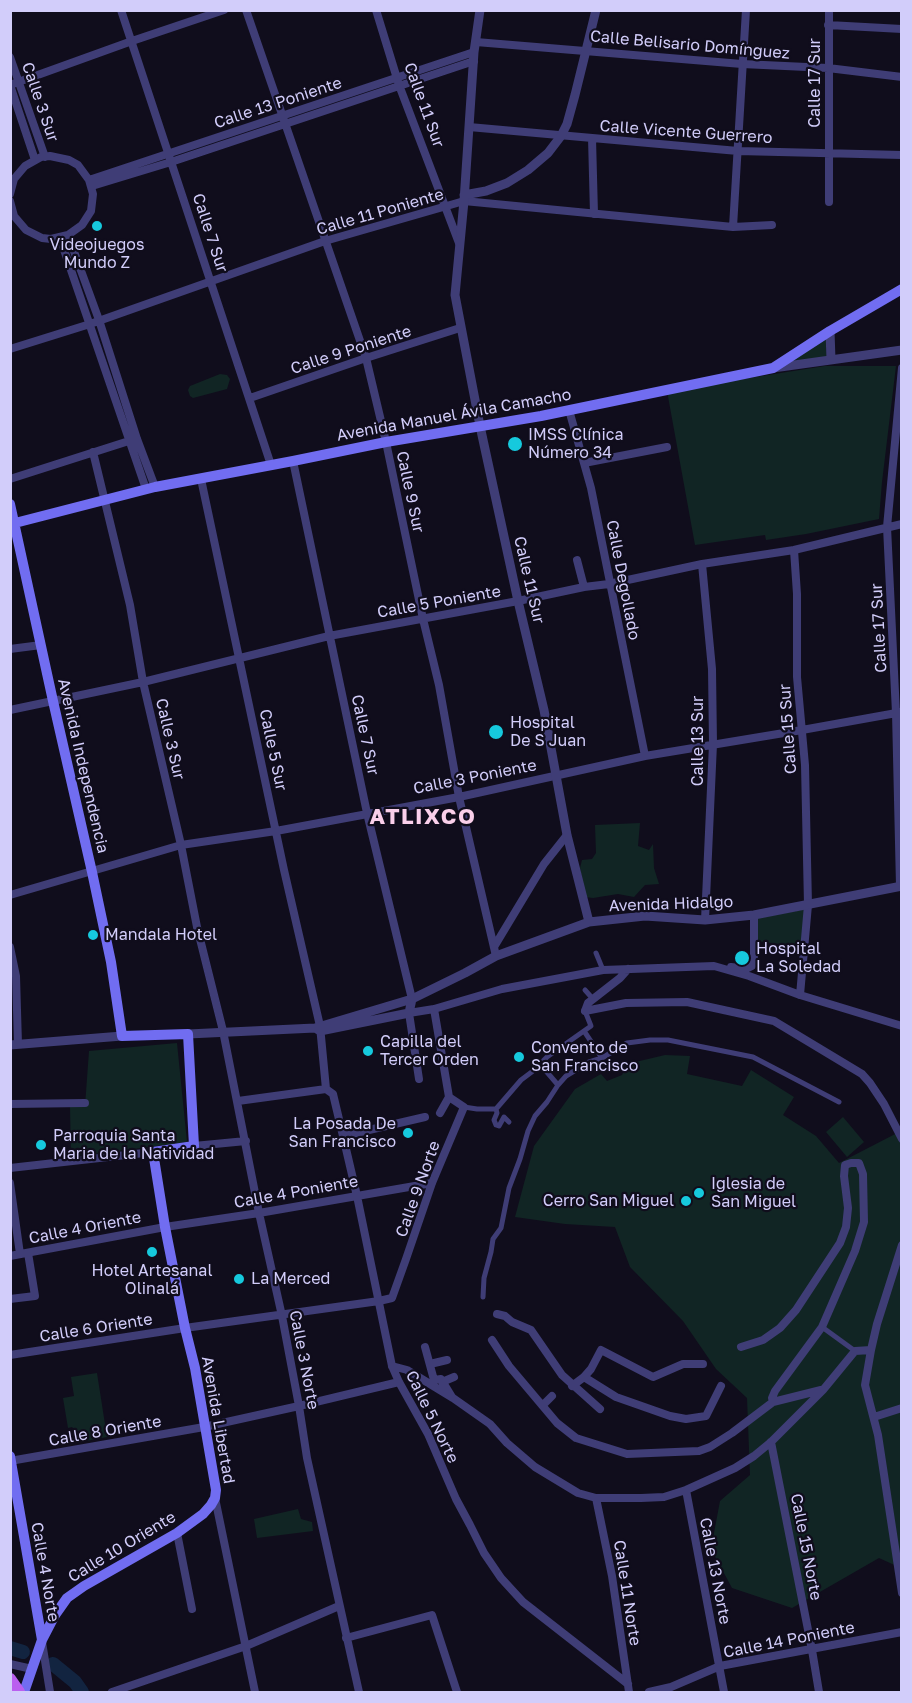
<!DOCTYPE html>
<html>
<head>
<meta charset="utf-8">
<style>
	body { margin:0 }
	#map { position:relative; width:912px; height:1703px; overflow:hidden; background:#100d1c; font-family:"Golos Text",sans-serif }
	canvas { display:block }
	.frame { position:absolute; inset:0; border:12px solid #d2cdfa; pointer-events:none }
</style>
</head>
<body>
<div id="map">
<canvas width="912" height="1703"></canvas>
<div class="frame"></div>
</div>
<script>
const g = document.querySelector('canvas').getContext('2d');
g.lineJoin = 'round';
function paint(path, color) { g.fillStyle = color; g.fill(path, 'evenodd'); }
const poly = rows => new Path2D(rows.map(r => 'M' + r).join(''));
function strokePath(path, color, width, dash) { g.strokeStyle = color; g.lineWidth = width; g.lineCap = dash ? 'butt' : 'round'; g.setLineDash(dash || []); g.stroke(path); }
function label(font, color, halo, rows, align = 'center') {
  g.font = font + ' "Golos Text",sans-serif'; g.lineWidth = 4.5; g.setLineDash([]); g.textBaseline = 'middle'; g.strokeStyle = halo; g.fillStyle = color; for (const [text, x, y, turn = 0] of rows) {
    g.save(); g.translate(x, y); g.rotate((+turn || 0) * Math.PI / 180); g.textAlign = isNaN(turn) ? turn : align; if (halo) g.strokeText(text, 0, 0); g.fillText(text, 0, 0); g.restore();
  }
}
const green = poly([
	[826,338,827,357,786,363],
	[825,366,896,366,882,482,879,519,806,534,766,540,765,535,695,545,667,391],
	[220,374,227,375,230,379,227,389,193,398,190,396,188,390,190,386],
	[640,823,638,846,649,850,653,844,654,868,659,884,645,885,634,897,618,894,593,898,585,897,580,868,582,860,592,859,596,853,595,825],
	[807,909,804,947,756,941,758,918],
	[177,1043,187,1142,71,1157,70,1107,85,1106,89,1051],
	[665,1055,690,1056,687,1074,742,1086,751,1070,794,1097,783,1115,816,1136,839,1163,901,1131,901,1568,879,1558,792,1608,732,1588,711,1549,720,1501,750,1475,747,1398,716,1369,683,1321,630,1267,615,1227,565,1224,515,1217,534,1146,575,1089,601,1074,607,1081,622,1075,627,1064],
	[843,1117,864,1142,847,1157,826,1132],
	[97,1373,107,1437,81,1442,79,1431,76,1431,72,1427,68,1428,63,1398,74,1396,71,1377],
	[298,1509,301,1519,312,1522,313,1531,257,1538,254,1519]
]);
const river = poly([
	[10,1648,23,1652],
	[53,1664,75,1682,82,1692]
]);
const pedestrian = poly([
	[596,953,603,970],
	[585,990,593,999],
	[584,1031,602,1058],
	[540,1064,558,1085],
	[464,1107,477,1109,496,1109,521,1080,533,1071,547,1057,591,1026,585,1011],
	[496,1109,497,1113,494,1120,496,1125,499,1126,504,1117,509,1122],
	[483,1297,484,1278,491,1252,493,1239,501,1228,509,1188,520,1159,528,1131,535,1116,547,1102,558,1085,566,1076,589,1062,602,1058,627,1043,650,1040,668,1040,753,1057,839,1102],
	[822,1327,855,1351]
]);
const minor = poly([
	[121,10,271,465],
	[246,10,366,358,386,442,423,619,439,685,459,797,496,956],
	[376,10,399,85,459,243],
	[829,10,829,202],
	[828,25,902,29],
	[476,42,742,64,828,68,902,77],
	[10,57,45,157],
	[10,85,132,41,224,10],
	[10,85,35,160],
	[469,127,738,151,902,155],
	[592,138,594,214],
	[89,180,474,52],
	[92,186,171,162,474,61],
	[10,194,14,179,25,166,41,157,50,156,69,160,78,165,89,180,93,194,91,211,82,225,68,235,51,239,42,238,26,230,14,216,10,201],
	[733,227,746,10],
	[68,235,99,320,137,439,155,487],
	[60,238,146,489],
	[10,349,90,324,325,241,464,201,733,227,772,225],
	[250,398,366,358,460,328],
	[569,410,591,488,645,756],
	[93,452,130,605,143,682,181,845,197,927,223,1031,259,1213,282,1316,299,1406,307,1458,359,1692],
	[293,461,367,813,412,999],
	[584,463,667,447],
	[10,479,132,440],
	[201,479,284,870,320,1026,326,1089,333,1094,343,1136,357,1196,392,1366,399,1382,428,1434,456,1499,470,1525,484,1553,501,1578,523,1602,628,1684],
	[794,550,797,594,797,677,805,765,808,905,800,995],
	[577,560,584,587],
	[702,564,712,669,713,744,705,920],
	[10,649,41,645],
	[10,710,143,682,329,636,518,601,584,587,609,584,702,564,794,550,902,524],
	[900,886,896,713,887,527,902,368],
	[10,895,181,845,276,831,459,797,645,756,802,730,902,712],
	[10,947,16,976,18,1044],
	[494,947,544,864,567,835],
	[731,967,746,969,752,966,754,962,754,915],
	[434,1009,449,1097,440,1113],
	[585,1011,626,1003,687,1002,774,1021,862,1074,870,1083,884,1104,902,1139],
	[585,1011,588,1003,620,978,628,969],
	[419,1079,409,1013,434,1009,502,989,603,970,714,966,749,976,800,995,902,1026],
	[238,1101,326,1089],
	[10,1104,85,1103],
	[343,1136,425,1117],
	[194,1146,246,1141],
	[10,1168,153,1152],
	[10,1183,20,1254],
	[902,1245,877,1324,871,1350,865,1385,878,1435,902,1593],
	[10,1256,165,1227,259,1213,432,1183],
	[10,1299,35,1296,28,1253],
	[497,1314,505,1316,512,1322,531,1330,562,1375,600,1409],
	[492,1340,509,1366,557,1423,576,1438,627,1454,699,1451,710,1447,732,1433,773,1402,821,1390],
	[425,1347,434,1380,441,1379,452,1397],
	[741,1347,763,1340,780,1328,796,1310,840,1243,846,1227,848,1208,844,1176,845,1165,851,1163,859,1163,863,1174,864,1222,855,1251,822,1327,775,1391,772,1398,773,1402],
	[10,1355,185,1328,379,1301,392,1298,406,1259,432,1183,464,1107,449,1097],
	[430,1364,447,1360],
	[392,1366,407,1370,453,1398,490,1424,507,1443,535,1467,578,1493,596,1498,641,1498,664,1497,686,1490,735,1468,754,1456,771,1442,823,1390,855,1351,871,1350],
	[584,1377,616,1397,670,1416,686,1419,706,1416,721,1386],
	[442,1382,454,1377],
	[572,1386,584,1377,591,1369,601,1350,653,1377,683,1364,703,1364],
	[543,1405,552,1396],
	[874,1417,902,1408],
	[771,1442,812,1650,819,1692],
	[10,1461,204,1427,299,1406,399,1382],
	[686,1490,724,1692],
	[215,1498,255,1692],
	[596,1498,612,1576,629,1692],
	[177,1533,192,1609],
	[346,1638,432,1615,457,1692],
	[42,1642,50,1692],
	[10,1664,32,1669],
	[112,1692,246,1646,339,1606],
	[649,1692,671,1687,720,1666,902,1632]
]);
const tertiary = poly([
	[480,10,474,52,464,201,455,295,480,426,518,601,544,710,567,835,589,922],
	[464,195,486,191,507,183,528,170,548,153,561,136,567,124,575,95,596,10],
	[830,331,831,360],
	[773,368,902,350],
	[315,1028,412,999,465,973,496,956,589,922,645,916,705,920,754,915,902,886],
	[188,1034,315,1028,320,1031,409,1013,412,999],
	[10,1045,122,1036]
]);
const secondary = poly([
	[10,504,53,701,92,872,111,962,122,1036,188,1034,194,1146,153,1152,165,1227,185,1328,195,1368,216,1490,215,1498,211,1505,203,1514,177,1533,84,1586,67,1598,55,1615,42,1640,24,1692],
	[15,523,155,487,293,461,386,442,541,416,773,368,830,331,902,289],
	[10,1456,42,1640]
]);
const primary = poly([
	[10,1679,19,1692]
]);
const markers = [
	[97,226,6,"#16c9dd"],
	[515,444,8,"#16c9dd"],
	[496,732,8,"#16c9dd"],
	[93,935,6,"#16c9dd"],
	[742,958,8,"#16c9dd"],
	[368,1051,6,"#16c9dd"],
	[519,1057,6,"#16c9dd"],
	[408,1133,6,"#16c9dd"],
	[41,1145,6,"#16c9dd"],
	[699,1193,6,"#16c9dd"],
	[686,1201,6,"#16c9dd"],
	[152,1252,6,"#16c9dd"],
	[239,1279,6,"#16c9dd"]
];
const streetNames = [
	["Calle Belisario Domínguez",690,45,5],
	["Calle 17 Sur",815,83,-90],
	["Calle 3 Sur",40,102,71],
	["Calle 13 Poniente",278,103,-18],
	["Calle 11 Sur",424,105,70],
	["Calle Vicente Guerrero",686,132,4],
	["Calle 11 Poniente",380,212,-16],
	["Calle 7 Sur",210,233,72],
	["Calle 9 Poniente",351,350,-18],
	["Avenida Manuel Ávila Camacho",454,415,-10],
	["Calle 9 Sur",410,492,78],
	["Calle 11 Sur",529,580,77],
	["Calle Degollado",623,580,79],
	["Calle 5 Poniente",439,602,-10],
	["Calle 17 Sur",879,628,-93],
	["Calle 15 Sur",788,729,-94],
	["Calle 7 Sur",365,735,78],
	["Calle 3 Sur",170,739,77],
	["Calle 13 Sur",698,741,-90],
	["Calle 5 Sur",273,750,78],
	["Avenida Independencia",83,766,77],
	["Calle 3 Poniente",475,777,-11],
	["Avenida Hidalgo",671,904,-2],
	["Calle 9 Norte",418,1189,-70],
	["Calle 4 Poniente",296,1192,-10],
	["Calle 4 Oriente",85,1228,-11],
	["Calle 6 Oriente",96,1328,-9],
	["Calle 3 Norte",304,1360,79],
	["Calle 5 Norte",432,1417,64],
	["Avenida Libertad",218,1420,80],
	["Calle 8 Oriente",105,1431,-10],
	["Calle 10 Oriente",122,1547,-31],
	["Calle 15 Norte",806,1547,79],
	["Calle 13 Norte",715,1571,79],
	["Calle 4 Norte",45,1572,80],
	["Calle 11 Norte",627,1593,81],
	["Calle 14 Poniente",789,1640,-11]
];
const poiNames = [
	["Videojuegos",97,245,"center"],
	["Mundo Z",97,263,"center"],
	["IMSS Clínica",528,435],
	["Número 34",528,453],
	["Hospital",510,723],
	["De S Juan",510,741],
	["Mandala Hotel",105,935],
	["Hospital",756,949],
	["La Soledad",756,967],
	["Capilla del",380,1042],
	["Tercer Orden",380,1060],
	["Convento de",531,1048],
	["San Francisco",531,1066],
	["La Posada De",396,1124,"right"],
	["San Francisco",396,1142,"right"],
	["Parroquia Santa",53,1136],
	["Maria de la Natividad",53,1154],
	["Iglesia de",711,1184],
	["San Miguel",711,1202],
	["Cerro San Miguel",674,1201,"right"],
	["Hotel Artesanal",152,1271,"center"],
	["Olinalá",152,1289,"center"],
	["La Merced",251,1279]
];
const districtNames = [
	["ATLIXCO",423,817]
];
paint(green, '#112524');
strokePath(river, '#122440', 14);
strokePath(pedestrian, '#3f3d76', 5);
strokePath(minor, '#3f3d76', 8);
strokePath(tertiary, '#3f3d76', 9);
strokePath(secondary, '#716df1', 10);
strokePath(primary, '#ba5fef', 12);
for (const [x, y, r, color] of markers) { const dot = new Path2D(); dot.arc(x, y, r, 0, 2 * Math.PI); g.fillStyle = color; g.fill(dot); strokePath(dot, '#100d1c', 2); }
label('16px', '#d2cdfa', '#100d1c', streetNames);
label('16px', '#d2cdfa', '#100d1c', poiNames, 'left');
g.letterSpacing = '1.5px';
label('bold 22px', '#facfea', '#100d1c', districtNames);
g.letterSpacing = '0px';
</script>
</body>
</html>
